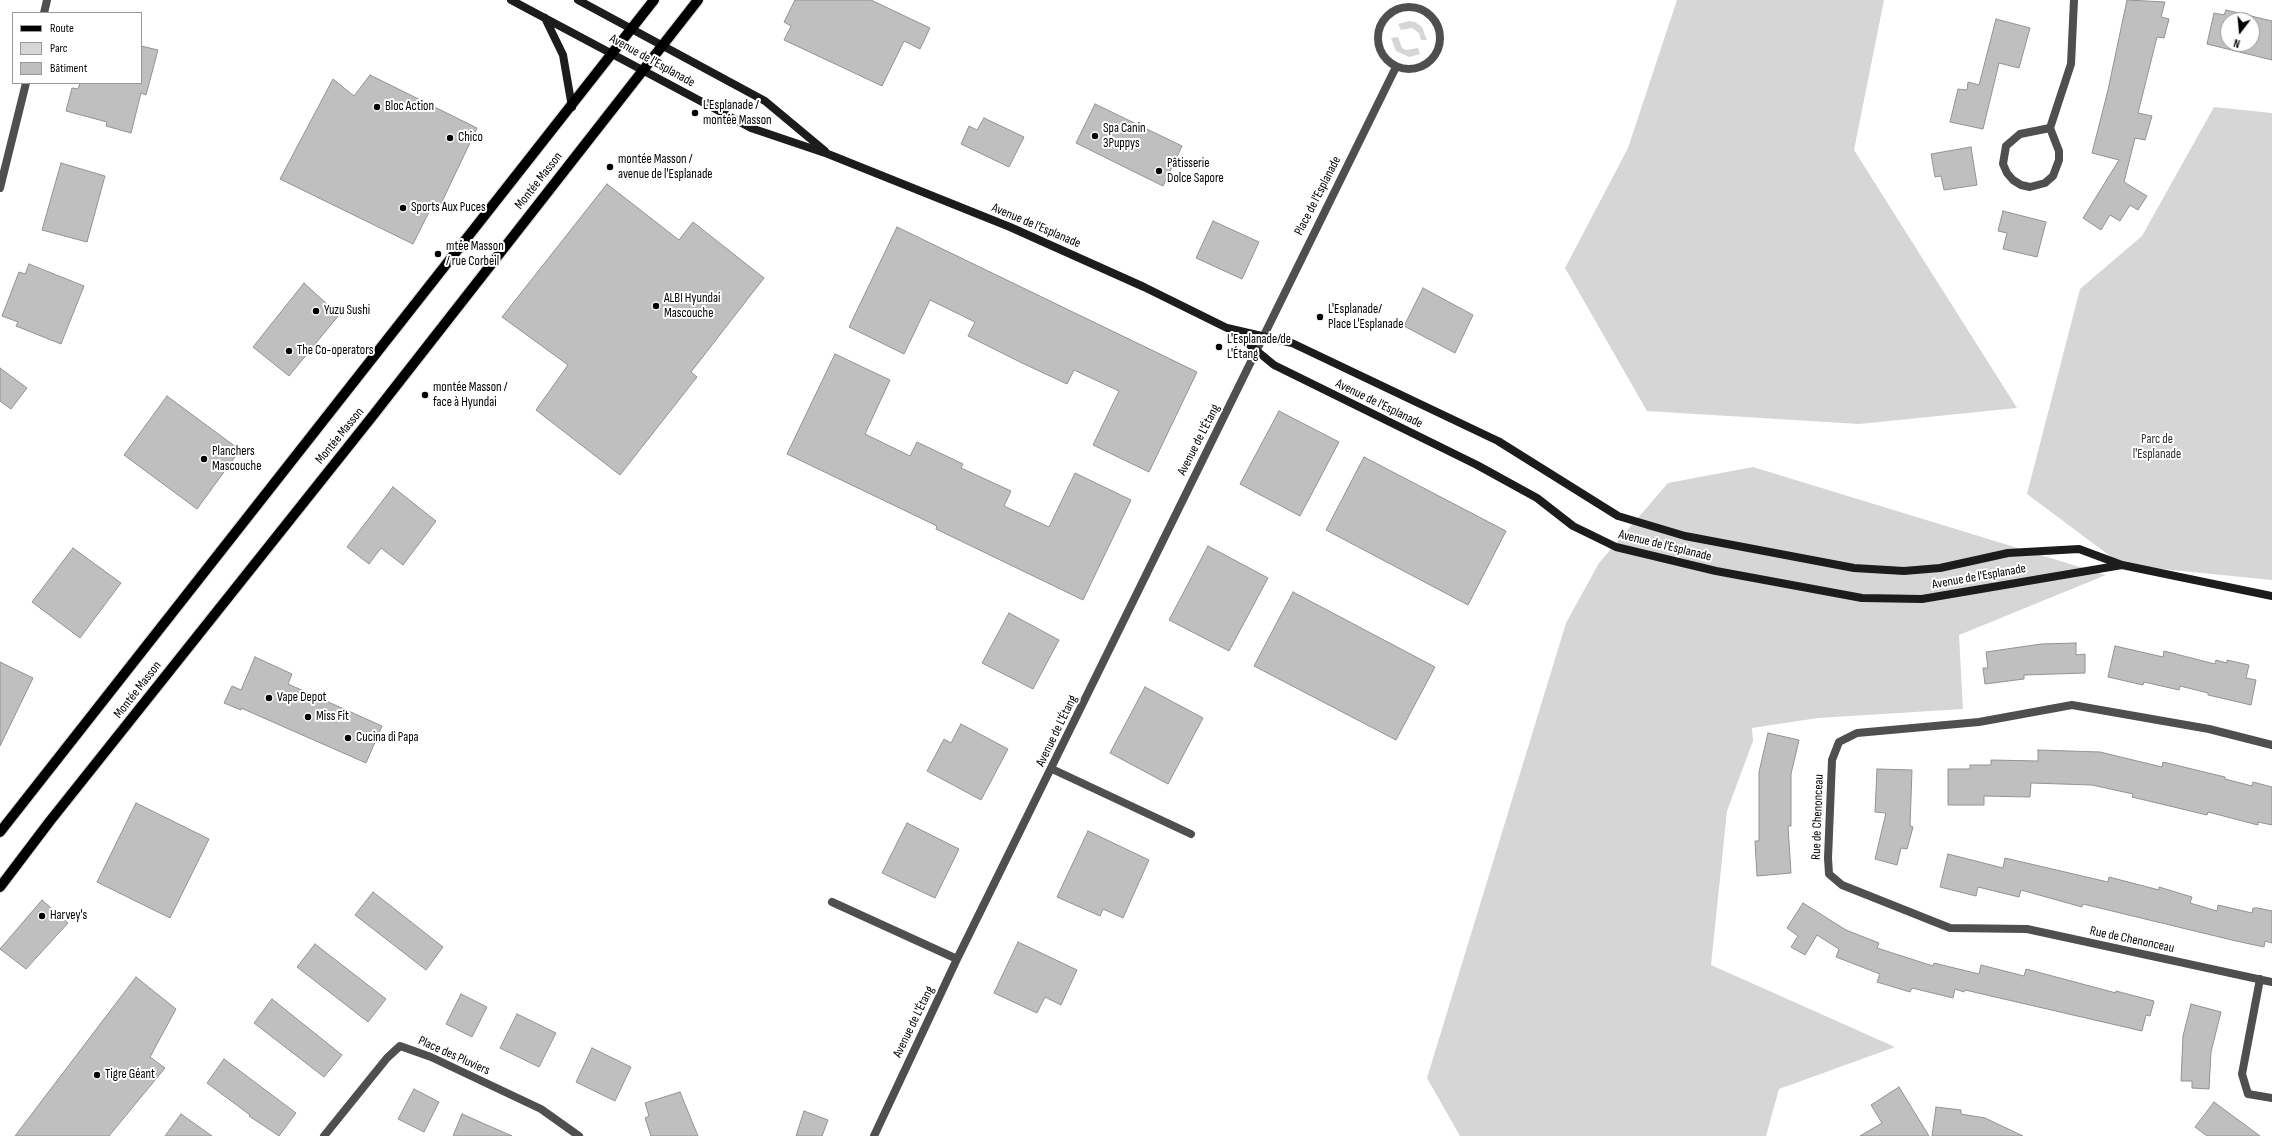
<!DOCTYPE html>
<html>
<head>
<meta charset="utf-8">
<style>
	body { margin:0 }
	#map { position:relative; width:2272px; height:1136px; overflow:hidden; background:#fff; font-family:"Sofia Sans Condensed",sans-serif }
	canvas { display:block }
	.legend { position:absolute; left:12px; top:12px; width:130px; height:72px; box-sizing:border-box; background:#fff; border:1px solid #999; margin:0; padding:5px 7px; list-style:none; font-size:12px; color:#000 }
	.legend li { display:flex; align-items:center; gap:8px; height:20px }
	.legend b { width:20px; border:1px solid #999 }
	.north { position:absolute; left:2220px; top:12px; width:40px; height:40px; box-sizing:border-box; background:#fff; border:1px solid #999; border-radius:50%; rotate:196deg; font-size:11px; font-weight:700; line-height:16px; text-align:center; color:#000 }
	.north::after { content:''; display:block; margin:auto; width:14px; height:18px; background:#000; clip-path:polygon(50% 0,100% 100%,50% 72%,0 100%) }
</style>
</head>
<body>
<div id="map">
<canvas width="2272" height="1136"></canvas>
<ul class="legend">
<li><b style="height:5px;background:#000"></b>Route</li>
<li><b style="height:11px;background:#d6d6d6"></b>Parc</li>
<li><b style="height:11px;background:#bfbfbf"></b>Bâtiment</li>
</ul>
<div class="north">N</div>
</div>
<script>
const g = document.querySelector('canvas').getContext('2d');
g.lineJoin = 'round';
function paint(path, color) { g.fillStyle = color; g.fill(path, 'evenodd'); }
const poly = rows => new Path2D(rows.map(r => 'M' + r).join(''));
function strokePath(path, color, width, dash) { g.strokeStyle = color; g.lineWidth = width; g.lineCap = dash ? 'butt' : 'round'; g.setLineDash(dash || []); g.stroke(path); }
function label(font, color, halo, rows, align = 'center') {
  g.font = font + ' "Sofia Sans Condensed",sans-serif'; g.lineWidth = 4; g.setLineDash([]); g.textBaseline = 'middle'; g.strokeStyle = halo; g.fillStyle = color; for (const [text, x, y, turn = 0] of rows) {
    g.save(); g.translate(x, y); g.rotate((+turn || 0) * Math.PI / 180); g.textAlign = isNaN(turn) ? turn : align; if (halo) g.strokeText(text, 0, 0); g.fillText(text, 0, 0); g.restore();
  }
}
const green = poly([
	[1677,0,1884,0,1854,150,2017,408,1859,424,1647,411,1565,268,1628,148],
	[1409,21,1415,22,1422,27,1427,40,1421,40,1419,33,1412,28,1401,30,1398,24],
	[1398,37,1402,48,1406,50,1418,48,1420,54,1409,57,1396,51,1391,38],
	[2214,107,2272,113,2272,580,2122,565,2027,494,2080,289,2142,236],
	[1753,467,2106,575,1959,635,1963,709,1818,718,1752,728,1753,741,1727,811,1711,965,1895,1047,1779,1089,1766,1136,1460,1136,1427,1078,1566,623,1599,563,1668,483]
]);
const building = poly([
	[795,0,871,0,930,28,920,49,904,41,882,86,784,40,791,26,784,22,795,0],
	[2127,0,2165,2,2161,17,2169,19,2164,38,2157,37,2138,113,2152,116,2145,140,2135,138,2124,182,2147,196,2138,210,2130,205,2120,221,2110,215,2101,230,2083,218,2119,160,2092,153,2108,90,2127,0],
	[2226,10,2272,21,2272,60,2207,44,2214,13,2224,15,2226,10],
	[2228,20,2252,20,2252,44,2228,44,2228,20],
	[1996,19,2030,28,2019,68,1999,63,1983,129,1950,122,1958,89,1967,90,1968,82,1979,85,1996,19],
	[141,46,158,50,146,95,141,93,131,133,106,126,107,122,66,111,72,88,78,89,80,83,141,83,141,46],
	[370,75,477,128,439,208,433,204,413,244,280,179,333,79,354,96,370,75],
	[1095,104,1182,146,1163,186,1076,143,1095,104],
	[984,118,1024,137,1009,167,961,144,969,126,977,130,984,118],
	[1971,147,1977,185,1944,190,1941,176,1935,177,1931,154,1971,147],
	[61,163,105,176,87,242,42,230,61,163],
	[607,184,679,240,693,222,764,278,691,372,697,377,620,475,536,410,568,365,502,317,607,184],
	[2003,211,2046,222,2037,257,2003,249,2007,233,1998,231,2003,211],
	[1213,221,1259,242,1242,279,1196,258,1213,221],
	[897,227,1197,372,1149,472,1093,445,1119,391,1074,370,1067,384,1020,362,968,336,975,322,930,300,904,354,849,327,897,227],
	[29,264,84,286,61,344,16,326,18,322,2,316,19,272,25,274,29,264],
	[304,283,339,315,289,376,253,347,304,283],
	[1423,288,1473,315,1455,353,1404,326,1423,288],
	[835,354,890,380,865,434,910,456,917,442,963,464,961,468,1011,491,1004,506,1049,527,1075,473,1131,500,1083,600,936,529,937,526,787,454,835,354],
	[0,368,27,388,11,409,0,401,0,368],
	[167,396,240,450,197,509,124,455,167,396],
	[1279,411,1339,442,1300,516,1240,484,1279,411],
	[1364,457,1506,531,1468,605,1326,530,1364,457],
	[393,487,436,521,403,565,381,548,369,564,347,547,393,487],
	[1208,546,1268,578,1229,651,1169,620,1208,546],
	[73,548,121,583,80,638,32,602,73,548],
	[1293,592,1435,667,1396,740,1254,666,1293,592],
	[1009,613,1059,640,1033,689,982,663,1009,613],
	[2076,643,2076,655,2085,654,2085,673,2024,675,2024,679,1985,684,1983,668,1988,668,1986,652,2041,644,2076,643],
	[2115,646,2163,657,2164,651,2215,664,2216,660,2227,663,2227,660,2249,665,2246,678,2256,680,2251,705,2208,695,2208,693,2180,686,2179,690,2144,682,2143,685,2108,677,2115,646],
	[255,657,292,674,288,684,382,726,366,763,241,708,241,710,224,703,232,686,241,690,255,657],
	[0,662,33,678,0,746,0,662],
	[1145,687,1203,718,1168,784,1110,753,1145,687],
	[961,724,1008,749,981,800,927,771,944,739,951,743,961,724],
	[1768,733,1799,740,1791,774,1791,826,1788,826,1791,873,1757,876,1755,841,1759,841,1759,772,1768,733],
	[2038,750,2100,752,2162,767,2163,762,2225,777,2225,779,2252,786,2253,782,2272,787,2272,825,2258,822,2258,825,2208,812,2207,815,2132,797,2133,794,2092,785,2031,783,2030,797,1984,796,1984,805,1948,805,1948,769,1970,769,1970,765,1991,765,1991,760,2038,761,2038,750],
	[1877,769,1912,770,1910,826,1913,827,1907,849,1901,848,1897,865,1875,859,1886,813,1875,812,1877,769],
	[136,803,209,839,170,918,97,882,136,803],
	[907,823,959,849,935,898,882,873,907,823],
	[1088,831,1149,860,1123,918,1103,909,1100,916,1057,897,1088,831],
	[1948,854,2003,868,2005,858,2108,882,2109,877,2159,890,2159,887,2192,897,2190,903,2217,911,2218,905,2252,913,2253,908,2258,908,2272,911,2272,943,2265,941,2264,947,2236,941,2083,904,2082,907,2021,890,2019,897,1978,887,1976,896,1940,887,1948,854],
	[373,892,443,947,426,970,355,915,373,892],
	[42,900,68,923,26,969,0,949,42,900],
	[1803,903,1846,930,1879,943,1877,948,1933,966,1934,963,1979,974,1981,965,2024,976,2026,969,2116,993,2116,991,2154,1001,2150,1016,2146,1015,2142,1031,1965,990,1964,992,1955,989,1953,998,1912,988,1910,992,1877,982,1880,974,1836,957,1839,949,1817,935,1805,955,1791,947,1798,936,1787,928,1803,903],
	[1018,942,1077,970,1061,1005,1045,997,1037,1013,994,993,1018,942],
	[315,944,386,999,368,1022,297,967,315,944],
	[136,977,176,1009,150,1057,165,1068,109,1136,15,1136,136,977],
	[461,994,487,1007,472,1037,446,1024,461,994],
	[272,999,342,1055,324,1077,254,1023,272,999],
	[2191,1004,2221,1012,2211,1052,2209,1089,2192,1088,2192,1081,2181,1081,2183,1036,2191,1004],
	[517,1014,556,1033,539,1067,500,1048,517,1014],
	[592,1048,631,1067,615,1101,576,1082,592,1048],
	[224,1059,296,1113,279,1136,249,1116,250,1115,207,1083,224,1059],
	[1899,1087,1929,1136,1860,1136,1882,1123,1871,1105,1899,1087],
	[414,1089,439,1102,424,1132,398,1119,414,1089],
	[680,1092,698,1136,651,1136,645,1118,649,1116,645,1103,680,1092],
	[2214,1102,2260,1136,2207,1136,2195,1127,2214,1102],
	[1936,1107,1961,1110,1961,1114,1985,1118,2023,1136,1932,1136,1936,1107],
	[804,1111,828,1120,822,1136,796,1136,804,1111],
	[181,1114,212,1136,165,1136,181,1114],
	[462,1114,512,1136,453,1136,462,1114]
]);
const street = poly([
	'1378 38a31 31 0 1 1 62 0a31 31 0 1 1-62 0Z',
	[44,13,47,0],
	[2050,128,2059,151,2059,160,2053,176,2045,183,2030,187,2021,185,2013,180,2007,173,2003,164,2006,146,2020,134,2050,128],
	[2050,128,2071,64,2074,0],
	[0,188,26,83],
	[2272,745,2209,729,2072,705,1979,722,1857,733,1839,742,1832,760,1828,858,1829,874,1842,885,1950,928,2027,929,2272,982],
	[1052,769,1191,834],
	[832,902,957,959],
	[2260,979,2242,1074,2248,1094,2272,1098],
	[324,1136,387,1058,400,1046,431,1057,541,1109,579,1136],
	[874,1136,957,959,1396,67]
]);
const secondary = poly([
	[511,0,751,128,828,154,1010,227,1144,287,1227,328,1292,343,1498,441,1618,516,1685,536,1854,568,1904,571,1940,568,2008,553,2079,549,2122,565,2272,596],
	[578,0,765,101,825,151],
	[545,18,563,55,572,107],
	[1234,332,1274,365,1477,465,1537,498,1573,526,1616,547,1716,571,1862,598,1922,599,2122,565]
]);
const primary = poly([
	[0,832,654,0],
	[0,887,50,821,371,418,698,0]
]);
const markers = [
	[377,107,4,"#000"],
	[695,113,4,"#000"],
	[1095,136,4,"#000"],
	[450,138,4,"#000"],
	[610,167,4,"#000"],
	[1159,171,4,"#000"],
	[403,208,4,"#000"],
	[438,254,4,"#000"],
	[656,306,4,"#000"],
	[316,311,4,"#000"],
	[1320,317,4,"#000"],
	[1219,347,4,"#000"],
	[289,351,4,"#000"],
	[425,395,4,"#000"],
	[204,459,4,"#000"],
	[269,698,4,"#000"],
	[308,717,4,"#000"],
	[348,738,4,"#000"],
	[42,916,4,"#000"],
	[97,1075,4,"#000"]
];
const streetNames = [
	["Avenue de l'Esplanade",652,61,29],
	["Montée Masson",539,181,-52],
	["Place de l'Esplanade",1318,196,-63],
	["Avenue de l'Esplanade",1036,226,23],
	["Avenue de l'Esplanade",1379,404,26],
	["Montée Masson",340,436,-51],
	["Avenue de L'Étang",1199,440,-63],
	["Avenue de l'Esplanade",1665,546,14],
	["Avenue de l'Esplanade",1979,577,-10],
	["Montée Masson",138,690,-52],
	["Avenue de L'Étang",1057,731,-64],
	["Rue de Chenonceau",1818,817,-88],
	["Rue de Chenonceau",2132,940,12],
	["Avenue de L'Étang",914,1022,-64],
	["Place des Pluviers",454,1056,24]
];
const poiNames = [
	["L'Esplanade /",703,106],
	["montée Masson",703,121],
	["Bloc Action",385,107],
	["Spa Canin",1103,129],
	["3Puppys",1103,144],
	["Chico",458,138],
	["montée Masson /",618,160],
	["avenue de l'Esplanade",618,175],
	["Pâtisserie",1167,164],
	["Dolce Sapore",1167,179],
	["Sports Aux Puces",411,208],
	["mtée Masson",446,247],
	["/ rue Corbeil",446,262],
	["ALBI Hyundai",664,299],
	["Mascouche",664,314],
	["L'Esplanade/",1328,310],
	["Place L'Esplanade",1328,325],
	["Yuzu Sushi",324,311],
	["L'Esplanade/de",1227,340],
	["L'Étang",1227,355],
	["The Co-operators",297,351],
	["montée Masson /",433,388],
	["face à Hyundai",433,403],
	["Planchers",212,452],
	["Mascouche",212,467],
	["Vape Depot",277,698],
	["Miss Fit",316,717],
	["Cucina di Papa",356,738],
	["Harvey's",50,916],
	["Tigre Géant",105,1075]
];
const parkNames = [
	["Parc de",2157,440],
	["l'Esplanade",2157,455]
];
paint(green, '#d6d6d6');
paint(building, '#bfbfbf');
strokePath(building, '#939393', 1);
strokePath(primary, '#dbdbdb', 12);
strokePath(street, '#4f4f4f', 8);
strokePath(secondary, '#1c1c1c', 8);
strokePath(primary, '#000', 10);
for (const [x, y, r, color] of markers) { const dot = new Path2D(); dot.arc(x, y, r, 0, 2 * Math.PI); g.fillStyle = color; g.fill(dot); strokePath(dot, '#fff', 1.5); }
label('13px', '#000', '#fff', streetNames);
label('13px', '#000', '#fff', poiNames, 'left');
label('13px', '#2d2d2d', '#fff', parkNames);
</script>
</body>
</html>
